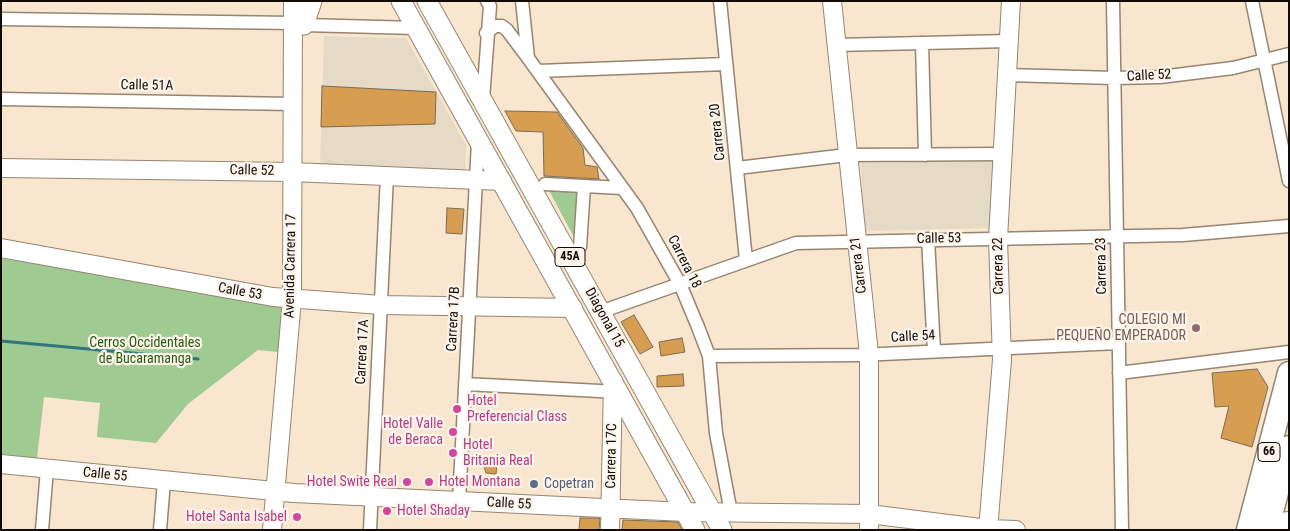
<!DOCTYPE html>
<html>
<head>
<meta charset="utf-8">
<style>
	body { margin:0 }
	#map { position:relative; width:1290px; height:531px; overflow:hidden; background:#f9e6cf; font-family:"Roboto Condensed",sans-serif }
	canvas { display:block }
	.frame { position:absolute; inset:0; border:2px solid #120b05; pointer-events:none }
</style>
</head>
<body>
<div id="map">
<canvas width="1290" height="531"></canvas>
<div class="frame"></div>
</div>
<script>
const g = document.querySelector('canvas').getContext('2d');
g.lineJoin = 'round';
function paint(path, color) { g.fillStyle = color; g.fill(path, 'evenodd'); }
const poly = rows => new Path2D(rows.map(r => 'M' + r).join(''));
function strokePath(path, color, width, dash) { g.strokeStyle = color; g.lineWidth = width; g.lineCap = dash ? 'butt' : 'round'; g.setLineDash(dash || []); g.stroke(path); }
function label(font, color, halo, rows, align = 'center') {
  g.font = font + ' "Roboto Condensed",sans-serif'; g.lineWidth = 4.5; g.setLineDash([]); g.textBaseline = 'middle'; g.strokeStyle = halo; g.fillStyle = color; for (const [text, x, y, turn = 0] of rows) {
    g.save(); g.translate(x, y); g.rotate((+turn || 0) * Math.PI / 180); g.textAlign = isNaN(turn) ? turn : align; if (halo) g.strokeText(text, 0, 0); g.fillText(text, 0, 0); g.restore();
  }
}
const education = poly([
	[324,36,406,38,466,145,465,172,320,167],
	[995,161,989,228,863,231,861,163]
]);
const green = poly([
	[543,179,587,191,581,250,562,215],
	[1,259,28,260,283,307,278,352,258,350,188,404,156,443,97,437,100,403,44,397,37,458,1,454]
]);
const stream = poly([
	[1,341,198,359]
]);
const building = poly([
	[322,86,436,92,435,124,321,127,322,86],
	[505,111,557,112,583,148,585,165,597,167,599,179,544,176,543,132,516,131,505,111],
	[447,208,464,209,462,234,446,233,447,208],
	[634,315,653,347,640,354,621,322,634,315],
	[682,338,685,352,661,356,659,342,682,338],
	[1257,369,1268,387,1252,447,1221,438,1229,406,1215,407,1212,373,1257,369],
	[683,374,684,386,657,387,657,376,683,374],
	[483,463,497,464,496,474,486,473,483,463],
	[580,518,600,518,599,530,579,530,580,518],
	[623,520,678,522,682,530,622,530,623,520]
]);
const street = poly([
	[522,1,528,58,637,208,680,284,698,327,709,356,716,433,731,513],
	[720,1,746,260],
	[1113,1,1122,530],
	[1252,1,1289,181],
	[1,19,293,23],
	[304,25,416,28],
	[486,33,495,26,502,26,507,30,528,58],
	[922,43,925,155],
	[836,45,1009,41],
	[538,71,726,64],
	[1007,75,1114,78,1160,77,1233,68,1289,54],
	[1,99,293,104],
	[483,99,490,6,487,1],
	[737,168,847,155,1003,154],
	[545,184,622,188],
	[928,239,934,351],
	[580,247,584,186],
	[600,312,796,243,1183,235,1289,226],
	[709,356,861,355,1118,343],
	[1119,373,1289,352],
	[465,384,619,392],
	[459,501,478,142],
	[42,530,47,469],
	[160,530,164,481],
	[370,530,387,176]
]);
const secondary = poly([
	[832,1,869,354,869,530],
	[1,168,292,172,502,181],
	[1,248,273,297,381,305,573,308],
	[1,464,294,493,685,512,869,514,988,529,1016,530],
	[1269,524,1289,521],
	[272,530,292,299,293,1],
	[610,530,613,381],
	[988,530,1002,360,998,239,1011,1]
]);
const primary = poly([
	[401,1,695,530],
	[427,1,722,530],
	[304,25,312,1]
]);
const highway = poly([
	[1248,530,1289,373],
	[1267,530,1289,447]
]);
const markers = [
	[1196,328,5,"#8d6e63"],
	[457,409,5,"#d1479c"],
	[453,432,5,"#d1479c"],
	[453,453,5,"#d1479c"],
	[407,482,5,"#d1479c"],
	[429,482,5,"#d1479c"],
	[534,484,5,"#5c6f8a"],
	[387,511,5,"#d1479c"],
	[297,517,5,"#d1479c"]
];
const shields = [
	[570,257,30],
	[1269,452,22]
];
const shieldNames = [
	["45A",570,257],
	["66",1269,452]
];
const streetNames = [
	["Calle 52",1149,76,-3],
	["Calle 51A",147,86,1],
	["Carrera 20",718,132,-96],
	["Calle 52",252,171,1],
	["Calle 53",939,239,-1],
	["Carrera 18",684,262,63],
	["Carrera 21",859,265,-97],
	["Avenida Carrera 17",291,266,-89],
	["Carrera 22",999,266,-91],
	["Carrera 23",1102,266,-91],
	["Calle 53",240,292,10],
	["Diagonal 15",604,318,61],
	["Carrera 17B",454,319,-87],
	["Calle 54",913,337,-3],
	["Carrera 17A",363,352,-87],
	["Carrera 17C",612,456,-89],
	["Calle 55",105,475,6],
	["Calle 55",509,504,3]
];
const educationNames = [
	["COLEGIO MI",1186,320],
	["PEQUEÑO EMPERADOR",1186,336]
];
const parkNames = [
	["Cerros Occidentales",145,343],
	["de Bucaramanga",145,359]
];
const hotelNames = [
	["Hotel",467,401],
	["Preferencial Class",467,417],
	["Hotel Valle",443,424,"right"],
	["de Beraca",443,440,"right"],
	["Hotel",463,445],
	["Britania Real",463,461],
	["Hotel Swite Real",397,482,"right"],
	["Hotel Montana",439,482],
	["Hotel Shaday",397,511],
	["Hotel Santa Isabel",287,517,"right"]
];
const serviceNames = [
	["Copetran",544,484]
];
paint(education, '#e5dac6');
paint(green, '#9fca91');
strokePath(stream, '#32747f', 3);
paint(building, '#d79d50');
strokePath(building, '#7b6b56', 1);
strokePath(street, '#968570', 15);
strokePath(secondary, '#968570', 20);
strokePath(primary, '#968570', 21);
strokePath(highway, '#968570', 25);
strokePath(street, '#fff', 12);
strokePath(secondary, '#fff', 18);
strokePath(primary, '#fff', 19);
strokePath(highway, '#fff', 22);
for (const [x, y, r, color] of markers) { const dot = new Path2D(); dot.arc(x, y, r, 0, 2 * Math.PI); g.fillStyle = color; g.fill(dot); strokePath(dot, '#fdf5ec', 2); }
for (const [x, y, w] of shields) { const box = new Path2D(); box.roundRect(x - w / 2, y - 9.5, w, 19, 4); g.fillStyle = '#fdf5ec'; g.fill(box); strokePath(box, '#120b05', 1); }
label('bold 12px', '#120b05', null, shieldNames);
label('14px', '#120b05', '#fdf5ec', streetNames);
label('14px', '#785e54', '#fdf5ec', educationNames, 'right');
label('14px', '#275a10', '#fdf5ec', parkNames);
label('14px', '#b23c85', '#fdf5ec', hotelNames, 'left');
label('14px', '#4e5e75', '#fdf5ec', serviceNames, 'left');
</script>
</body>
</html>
